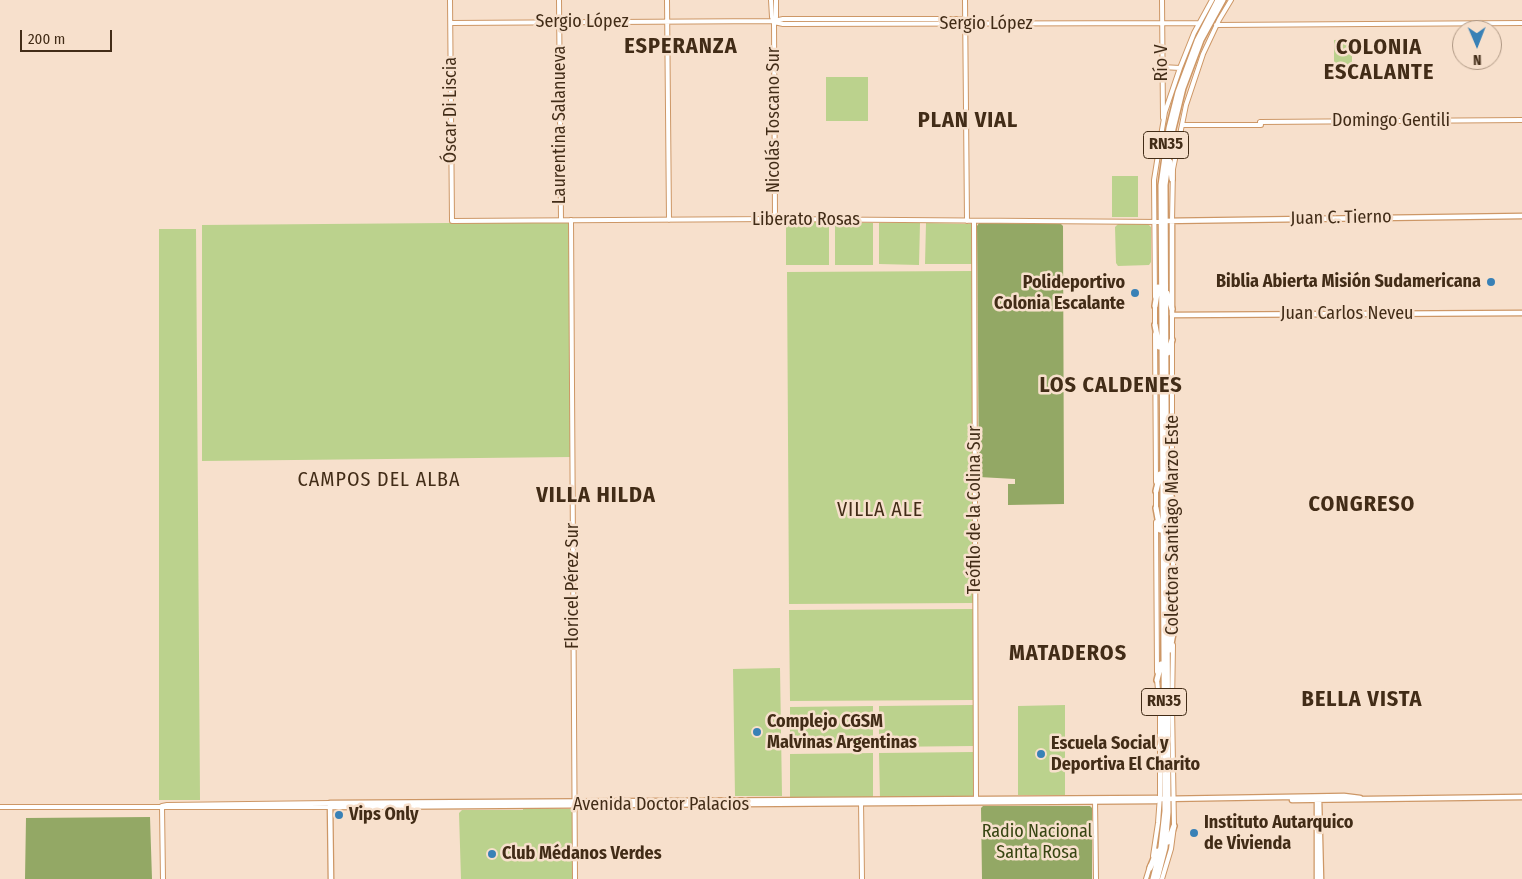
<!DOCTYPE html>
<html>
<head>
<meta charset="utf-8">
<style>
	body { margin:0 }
	#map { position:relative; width:1522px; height:879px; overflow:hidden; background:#f7e0cc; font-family:"Fira Sans Condensed",sans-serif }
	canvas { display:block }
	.north { position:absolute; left:1452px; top:20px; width:50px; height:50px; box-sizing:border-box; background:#f7e0cc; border:1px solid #af9884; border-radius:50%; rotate:179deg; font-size:14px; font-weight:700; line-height:20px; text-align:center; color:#422c17 }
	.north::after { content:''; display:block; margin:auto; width:18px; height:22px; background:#3981b6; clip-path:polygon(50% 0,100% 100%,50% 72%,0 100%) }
	.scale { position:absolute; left:20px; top:30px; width:92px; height:22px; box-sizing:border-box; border:2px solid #422c17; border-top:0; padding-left:6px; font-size:15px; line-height:18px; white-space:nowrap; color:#422c17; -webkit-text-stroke:4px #f7e0cc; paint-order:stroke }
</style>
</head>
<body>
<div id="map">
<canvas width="1522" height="879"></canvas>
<div class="north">N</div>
<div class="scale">200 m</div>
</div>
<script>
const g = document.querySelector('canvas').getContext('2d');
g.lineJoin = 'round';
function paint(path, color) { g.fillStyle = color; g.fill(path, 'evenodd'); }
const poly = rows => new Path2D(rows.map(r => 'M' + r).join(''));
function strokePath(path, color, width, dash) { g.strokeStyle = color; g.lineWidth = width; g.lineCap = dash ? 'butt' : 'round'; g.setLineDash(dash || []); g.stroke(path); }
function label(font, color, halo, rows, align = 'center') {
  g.font = font + ' "Fira Sans Condensed",sans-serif'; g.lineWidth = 5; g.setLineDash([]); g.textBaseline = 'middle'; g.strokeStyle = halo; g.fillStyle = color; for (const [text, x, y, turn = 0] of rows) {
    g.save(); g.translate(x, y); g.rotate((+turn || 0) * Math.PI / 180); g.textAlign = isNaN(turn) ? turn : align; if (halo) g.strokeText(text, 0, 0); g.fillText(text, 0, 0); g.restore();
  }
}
const green = poly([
	[1352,39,1352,65,1334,66,1334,40],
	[826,77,868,77,868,121,826,121],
	[1112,176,1138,176,1138,217,1112,217],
	[569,222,571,457,202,461,202,225],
	[786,222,829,222,829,265,786,265],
	[835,222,873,223,873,265,835,265],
	[879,223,920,223,919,265,879,264],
	[926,223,972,224,972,264,925,264],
	[1118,224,1148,224,1151,227,1151,262,1149,265,1118,266,1116,263,1115,227],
	[159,229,196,229,200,800,159,800],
	[972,271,973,603,789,604,787,272],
	[973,609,974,700,790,701,789,610],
	[780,668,782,796,735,796,733,669],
	[973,705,973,746,879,747,879,706],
	[1065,705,1065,795,1018,795,1018,706],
	[873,706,873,746,790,747,790,707],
	[974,752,974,797,880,798,879,753],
	[873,753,873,798,790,798,790,754],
	[523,808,572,809,573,879,461,879,459,813,462,810,523,810]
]);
const forest = poly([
	[979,223,1061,224,1063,226,1064,504,1008,505,1008,484,1015,484,1015,479,979,477,977,226],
	[983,806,1090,806,1092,808,1092,879,982,879,981,808],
	[150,817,152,879,25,879,26,818]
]);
const tertiary = poly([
	[450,0,452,221,773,219,1161,222],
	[559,0,561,220],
	[667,0,669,220],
	[771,0,772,17,774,21,775,219],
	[965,0,967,221],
	[1162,0,1163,118],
	[774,21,776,17,776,0],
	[774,22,783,24,1199,23],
	[451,23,774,21,783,19,965,19],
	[1216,25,1522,23],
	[1162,67,1180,68],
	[1182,125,1261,125,1260,122,1522,120],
	[1159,148,1165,112,1180,68,1194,33,1212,0],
	[571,220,575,879],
	[974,221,976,799],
	[1172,221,1173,169,1186,105,1203,54,1219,20,1231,0],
	[1155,297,1154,180,1158,155],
	[1155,304,1155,327],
	[1172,315,1172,493],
	[1155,334,1156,482],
	[1156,489,1156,510],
	[1172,500,1173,523],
	[1156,522,1157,672],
	[1173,543,1173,636],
	[1095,799,1096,879],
	[861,801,862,879],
	[162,806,167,805,330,803],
	[162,806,163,879],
	[0,807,330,807],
	[1153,856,1158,823,1160,796,1160,712,1157,679],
	[1146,879,1150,866],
	[1162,879,1171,849,1174,826,1172,705,1173,645]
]);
const secondary = poly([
	[1162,221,1522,216],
	[1172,221,1172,315,1522,313],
	[1317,798,1317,879],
	[1319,798,1321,879],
	[1292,800,1522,797],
	[330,807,1156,801,1160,799],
	[331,879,330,803,1156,798,1160,799,1344,796,1360,798]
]);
const trunk = poly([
	[1157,156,1165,138],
	[1170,162,1172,179],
	[1167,293,1172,309],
	[1155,306,1158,287],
	[1155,325,1159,347],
	[1168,353,1172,340],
	[1169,485,1172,501],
	[1156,491,1160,474],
	[1156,508,1160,530],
	[1170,547,1172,521],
	[1170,650,1173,633],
	[1157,680,1161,664],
	[1168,842,1174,826],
	[1150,868,1157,851],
	[1153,879,1161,847,1165,811,1161,185,1169,128,1178,92,1197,41,1218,0],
	[1157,879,1165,848,1168,812,1165,185,1173,129,1183,88,1201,40,1223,0]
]);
const markers = [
	[1491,282,5,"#3981b6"],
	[1135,293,5,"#3981b6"],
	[757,732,5,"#3981b6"],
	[1041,754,5,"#3981b6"],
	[339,815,5,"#3981b6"],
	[1194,833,5,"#3981b6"],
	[492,854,5,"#3981b6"]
];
const shields = [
	[1166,145,45],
	[1164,702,45]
];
const shieldNames = [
	["RN35",1166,145],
	["RN35",1164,702]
];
const streetNames = [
	["Sergio López",582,22],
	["Sergio López",986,24],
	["Río V",1162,63,-90],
	["Óscar Di Liscia",451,110,-90],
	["Nicolás Toscano Sur",774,120,-90],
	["Domingo Gentili",1391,121],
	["Laurentina Salanueva",560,125,-90],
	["Juan C. Tierno",1341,218,-1],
	["Liberato Rosas",806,220],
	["Juan Carlos Neveu",1347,314],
	["Teófilo de la Colina Sur",975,510,-90],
	["Colectora Santiago Marzo Este",1173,525,-90],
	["Floricel Pérez Sur",573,586,-90],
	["Avenida Doctor Palacios",661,805]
];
const poiNames = [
	["Biblia Abierta Misión Sudamericana",1481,282,"right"],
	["Polideportivo",1125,283,"right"],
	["Colonia Escalante",1125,304,"right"],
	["Complejo CGSM",767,722],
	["Malvinas Argentinas",767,743],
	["Escuela Social y",1051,744],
	["Deportiva El Charito",1051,765],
	["Vips Only",349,815],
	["Instituto Autarquico",1204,823],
	["de Vivienda",1204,844],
	["Club Médanos Verdes",502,854]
];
const parkNames = [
	["Radio Nacional",1037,832],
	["Santa Rosa",1037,853]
];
const quarterNames = [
	["CAMPOS DEL ALBA",379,480],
	["VILLA ALE",880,510]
];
const districtNames = [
	["ESPERANZA",681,47],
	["COLONIA",1379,48],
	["ESCALANTE",1379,73],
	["PLAN VIAL",968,121],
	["LOS CALDENES",1111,386],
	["VILLA HILDA",596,496],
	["CONGRESO",1362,505],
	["MATADEROS",1068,654],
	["BELLA VISTA",1362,700]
];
paint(green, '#bbd28d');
paint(forest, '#93a865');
strokePath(tertiary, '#cd9766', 6);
strokePath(secondary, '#cd9766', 7);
strokePath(trunk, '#cd9766', 8);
strokePath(tertiary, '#fff', 4);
strokePath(secondary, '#fff', 4.5);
strokePath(trunk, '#fff', 5);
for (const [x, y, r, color] of markers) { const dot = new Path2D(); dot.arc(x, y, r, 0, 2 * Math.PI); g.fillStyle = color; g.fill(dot); strokePath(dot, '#f7e0cc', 2); }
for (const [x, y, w] of shields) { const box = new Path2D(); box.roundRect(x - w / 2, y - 13.5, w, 27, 4); g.fillStyle = '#f7e0cc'; g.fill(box); strokePath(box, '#422c17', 1); }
label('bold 16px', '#422c17', null, shieldNames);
label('18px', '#422c17', '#f7e0cc', streetNames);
label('bold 18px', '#422c17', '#f7e0cc', poiNames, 'left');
label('18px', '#374512', '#f7e0cc', parkNames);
g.letterSpacing = '1px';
label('20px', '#422c17', '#f7e0cc', quarterNames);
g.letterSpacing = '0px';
g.letterSpacing = '1px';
label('bold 22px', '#422c17', '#f7e0cc', districtNames);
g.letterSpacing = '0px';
</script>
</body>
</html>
